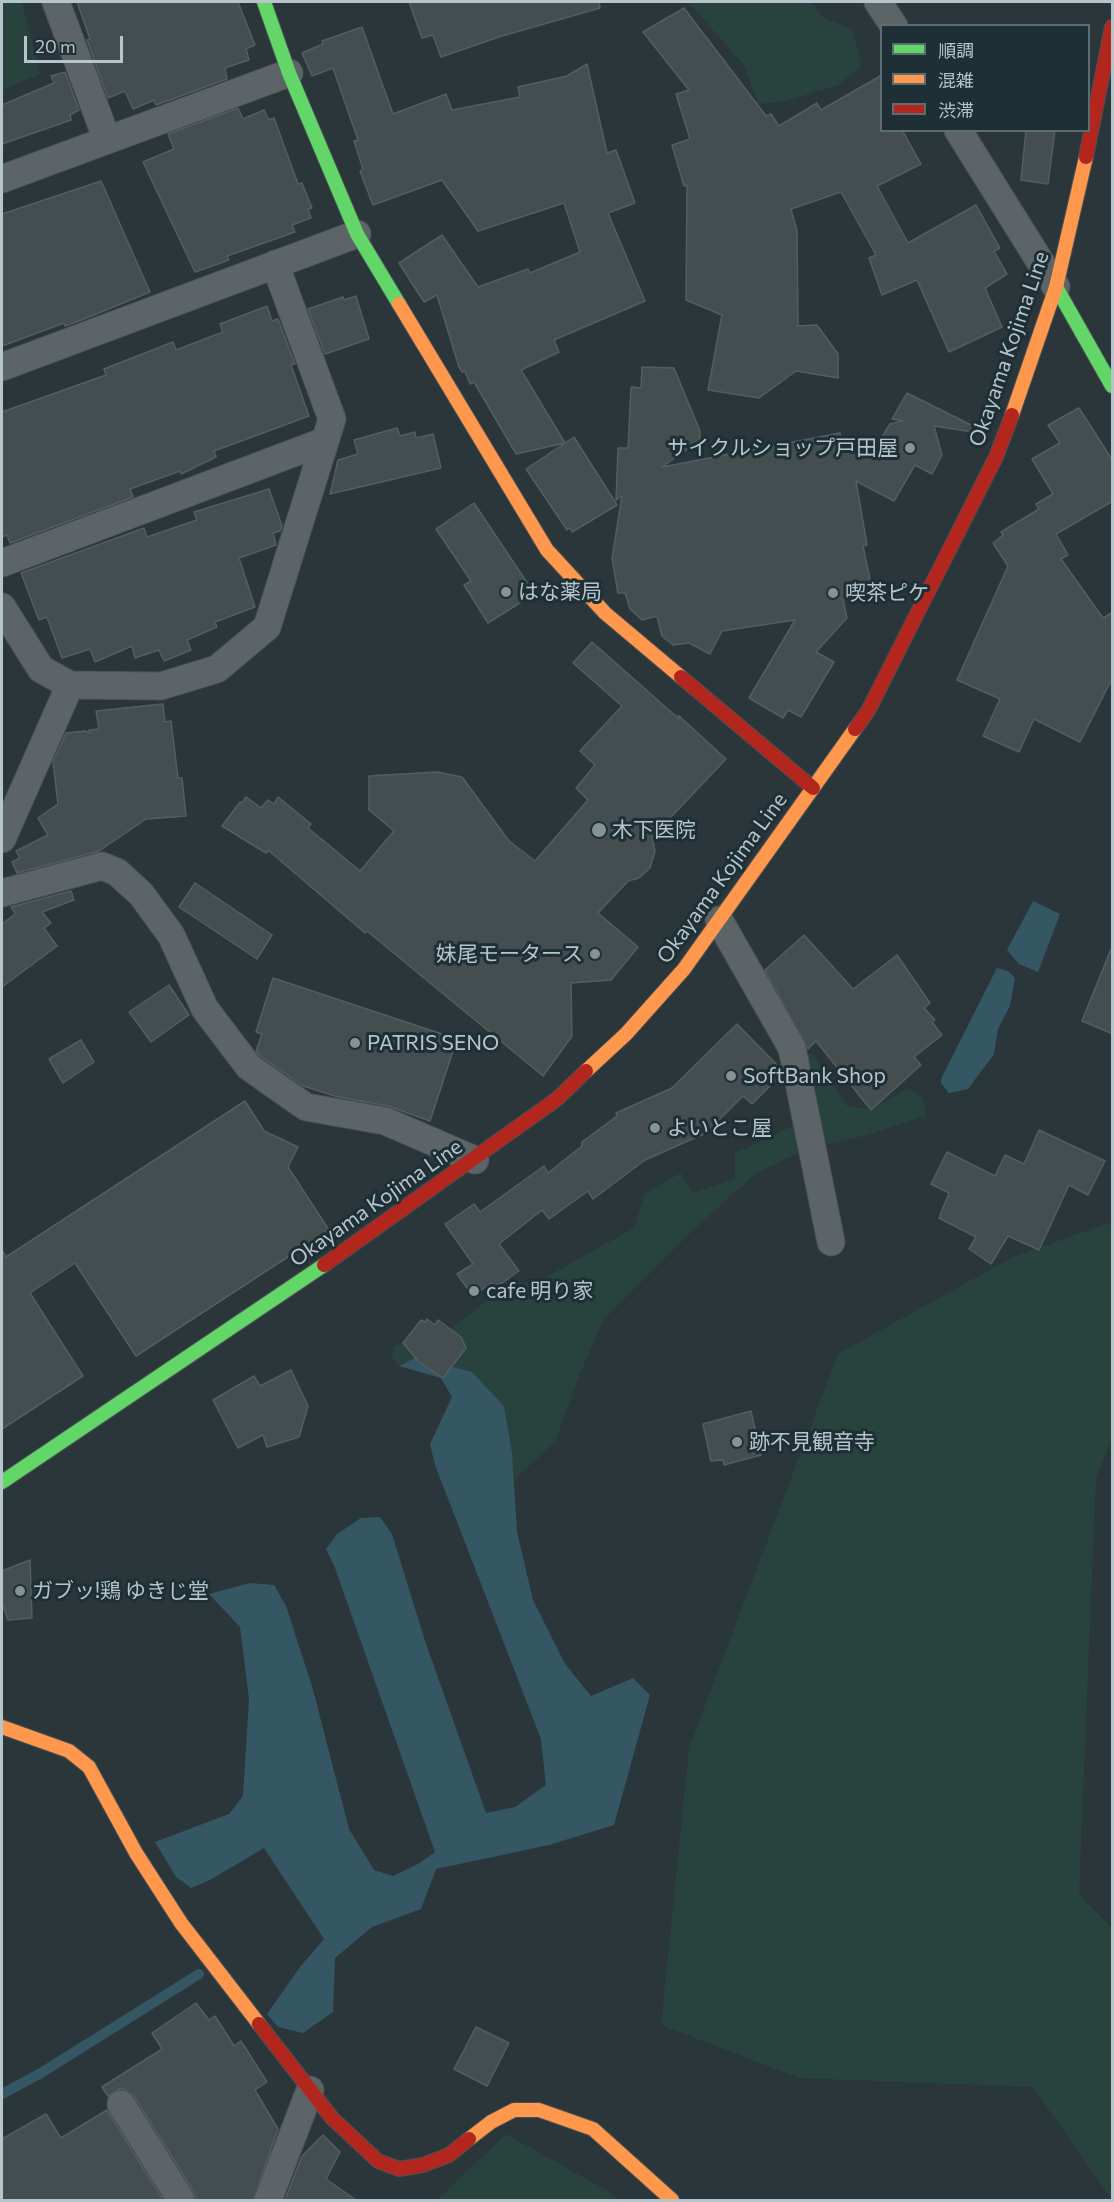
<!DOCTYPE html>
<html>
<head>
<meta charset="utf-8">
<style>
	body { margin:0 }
	#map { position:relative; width:1114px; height:2202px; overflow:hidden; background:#2b363b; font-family:Commissioner,"Noto Sans JP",sans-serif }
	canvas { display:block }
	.frame { position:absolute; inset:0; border:3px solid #b6c5cb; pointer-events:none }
	.legend { position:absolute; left:880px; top:24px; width:210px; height:108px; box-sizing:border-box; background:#1e3036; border:2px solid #5b6c72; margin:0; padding:8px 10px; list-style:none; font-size:18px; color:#b6c5cb }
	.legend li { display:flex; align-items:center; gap:12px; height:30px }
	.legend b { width:30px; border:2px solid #5b6c72 }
	.scale { position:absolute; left:24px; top:36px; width:99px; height:27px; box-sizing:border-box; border:3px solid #b6c5cb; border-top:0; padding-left:8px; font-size:18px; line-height:21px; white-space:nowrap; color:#b6c5cb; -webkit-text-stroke:4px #1e3036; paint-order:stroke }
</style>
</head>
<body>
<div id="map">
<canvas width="1114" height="2202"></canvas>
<div class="frame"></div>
<ul class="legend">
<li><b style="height:8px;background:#63d668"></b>順調</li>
<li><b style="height:8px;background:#ff974d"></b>混雑</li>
<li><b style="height:8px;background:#b3261e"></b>渋滞</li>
</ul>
<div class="scale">20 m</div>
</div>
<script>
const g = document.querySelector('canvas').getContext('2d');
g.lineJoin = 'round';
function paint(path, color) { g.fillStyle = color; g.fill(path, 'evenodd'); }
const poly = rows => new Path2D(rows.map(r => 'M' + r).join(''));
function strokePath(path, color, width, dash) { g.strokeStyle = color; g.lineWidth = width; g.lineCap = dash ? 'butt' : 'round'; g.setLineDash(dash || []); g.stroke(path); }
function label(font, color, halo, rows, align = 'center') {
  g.font = font + ' Commissioner,"Noto Sans JP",sans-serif'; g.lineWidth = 6; g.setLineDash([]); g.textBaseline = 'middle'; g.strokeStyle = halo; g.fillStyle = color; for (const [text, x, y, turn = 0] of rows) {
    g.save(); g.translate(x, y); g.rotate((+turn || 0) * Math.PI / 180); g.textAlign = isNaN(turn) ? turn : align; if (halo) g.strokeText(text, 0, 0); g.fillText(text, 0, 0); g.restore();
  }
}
const green = poly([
	[2,2,22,2,40,74,2,90],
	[688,2,811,2,824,18,852,29,862,66,838,85,786,101,758,104,744,65],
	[803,1053,813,1054,847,1106,871,1109,909,1088,923,1098,926,1116,863,1136,801,1151,755,1174,689,1234,604,1319,579,1376,555,1442,514,1480,504,1406,472,1372,416,1357,399,1366,392,1357,394,1346,404,1343,433,1343,512,1281,533,1284,634,1228,645,1193,681,1173,693,1193,735,1178,735,1153,814,1116],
	[1108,1223,1112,1226,1112,1439,1096,1478,1079,1894,1112,1928,1112,2200,1033,2087,799,2078,661,2025,689,1748,838,1354,1011,1258],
	[506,2134,608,2191,618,2200,437,2200]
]);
const water = poly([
	[1033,901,1060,914,1038,972,1019,964,1007,950],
	[997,968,1008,971,1015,978,1010,1006,998,1029,994,1054,968,1089,949,1093,941,1083,942,1077],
	[416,1357,472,1372,504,1406,512,1453,517,1532,533,1600,565,1664,591,1696,633,1678,650,1695,614,1825,549,1845,436,1869,421,1909,372,1927,335,1958,333,2012,303,2033,278,2027,267,2014,300,1967,324,1939,264,1848,210,1880,191,1888,176,1877,155,1842,229,1814,243,1796,249,1699,240,1627,209,1594,250,1583,274,1585,286,1606,312,1686,349,1829,374,1870,393,1876,418,1864,435,1852,335,1568,326,1549,337,1534,361,1518,380,1517,392,1534,425,1641,486,1813,515,1807,546,1785,541,1739,435,1465,430,1444,452,1397,441,1378,399,1366]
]);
const stream = poly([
	[2,2094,41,2073,199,1974]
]);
const building = poly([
	[77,2,238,2,255,45,246,49,249,60,225,68,227,79,156,105,154,100,133,109,125,91,108,98,87,40,90,39,77,2],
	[409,2,599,2,600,8,502,36,441,57,433,35,422,38,409,2],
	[684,8,766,116,771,114,779,126,817,103,821,110,882,75,882,130,902,130,921,164,877,186,908,243,976,205,1000,248,994,251,1007,274,985,288,1002,327,949,352,917,280,882,295,869,258,876,255,841,192,791,209,797,231,798,326,817,325,838,354,838,378,796,371,759,398,708,390,722,315,686,300,687,185,684,186,672,145,690,139,676,94,689,90,643,32,684,8],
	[362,27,393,114,446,94,452,110,520,97,518,87,567,76,587,64,607,153,616,150,635,203,608,213,645,301,554,340,559,352,521,370,565,443,516,454,474,382,470,384,465,371,462,372,459,367,437,295,424,302,399,263,442,235,478,287,528,269,530,273,580,252,564,203,478,231,442,180,373,205,360,171,363,169,354,141,358,140,333,68,312,76,302,53,323,44,322,41,362,27],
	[65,72,79,110,70,115,71,120,2,144,2,105,54,83,51,76,65,72],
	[238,108,243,119,264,110,269,120,274,118,298,184,302,183,312,208,308,209,311,218,292,225,295,232,227,256,229,260,195,272,143,162,174,149,168,134,238,108],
	[1026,130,1055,130,1048,184,1021,180,1026,130],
	[101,181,150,292,84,319,65,326,64,323,2,346,2,214,101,181],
	[356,296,369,339,325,354,308,309,343,297,344,300,356,296],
	[267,306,272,321,278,319,295,364,291,365,309,416,214,451,216,457,181,474,180,471,130,489,133,497,10,543,7,535,2,537,2,412,106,375,104,369,173,342,176,350,223,332,220,324,267,306],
	[642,367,674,368,700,431,700,440,662,467,840,433,844,453,879,442,890,424,903,421,892,419,907,393,975,427,973,432,934,426,942,455,932,474,915,465,894,501,856,481,867,545,863,546,873,594,843,600,847,618,816,652,834,662,801,717,788,710,783,718,749,698,795,620,722,631,710,654,689,643,673,645,662,636,657,616,642,620,630,609,625,593,618,593,612,558,622,496,616,500,618,448,628,448,631,387,641,388,642,367],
	[1079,408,1113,461,1113,501,1056,534,1068,555,1061,559,1103,618,1113,612,1113,677,1080,742,1034,719,1019,752,983,736,1000,699,957,680,1008,566,993,543,1003,535,1001,532,1039,509,1036,504,1053,494,1032,459,1060,443,1048,425,1079,408],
	[397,428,400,436,415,432,416,438,433,434,441,468,330,494,338,460,358,454,354,440,397,428],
	[574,437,617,505,572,532,570,528,567,530,526,469,574,437],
	[269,489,282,526,280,531,273,533,276,545,239,558,255,607,215,622,217,627,187,640,191,650,164,661,159,650,135,658,132,646,95,662,90,649,62,658,47,617,39,620,21,573,144,528,147,537,197,520,194,512,269,489],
	[474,503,530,587,522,593,526,599,488,623,464,585,471,581,436,529,474,503],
	[592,642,679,719,678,715,726,759,652,837,655,851,650,868,639,878,628,881,598,913,638,947,611,980,571,983,572,1036,543,1076,367,931,365,933,268,850,266,853,222,826,240,802,242,803,246,797,261,808,268,800,274,804,278,797,311,824,308,828,360,871,394,831,369,810,369,776,437,772,462,777,509,841,535,861,588,800,576,788,595,765,580,751,622,706,573,663,592,642],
	[163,704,165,722,171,721,178,778,182,778,186,816,146,819,99,851,17,873,12,862,20,858,16,851,48,835,38,818,58,804,53,762,66,733,85,731,90,733,89,730,99,729,96,711,163,704],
	[195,883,272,935,257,959,179,907,195,883],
	[71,891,74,900,42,912,51,923,44,928,57,946,2,987,2,924,15,914,11,907,71,891],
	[804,935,853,989,897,955,930,1003,924,1008,935,1020,932,1022,942,1035,914,1057,921,1065,871,1110,816,1041,808,1049,765,970,804,935],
	[1111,949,1113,949,1113,1034,1082,1021,1111,949],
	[273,978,457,1039,430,1121,388,1106,338,1097,303,1086,260,1056,256,1051,262,1034,256,1032,273,978],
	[169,985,189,1015,151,1042,129,1012,169,985],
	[737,1024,780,1068,781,1075,752,1104,743,1096,706,1133,645,1160,593,1199,588,1191,549,1219,542,1210,499,1244,519,1271,495,1288,491,1283,473,1296,457,1274,473,1264,445,1224,474,1204,480,1212,544,1166,548,1173,582,1146,582,1142,617,1116,616,1113,672,1088,737,1024],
	[81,1040,94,1062,63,1083,49,1059,81,1040],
	[245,1101,264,1131,298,1147,288,1167,329,1230,136,1356,75,1263,30,1293,83,1376,2,1429,2,1250,6,1257,245,1101],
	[1039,1130,1105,1161,1088,1195,1069,1185,1039,1250,1008,1236,991,1264,969,1249,976,1237,939,1218,949,1193,931,1184,947,1152,995,1176,1005,1155,1024,1164,1039,1130],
	[427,1319,435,1325,438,1320,461,1337,466,1348,443,1378,419,1362,403,1343,421,1320,425,1322,427,1319],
	[291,1370,308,1406,299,1437,267,1447,263,1435,238,1448,213,1400,254,1376,260,1386,291,1370],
	[751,1411,761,1455,724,1465,723,1460,711,1461,703,1424,751,1411],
	[30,1560,32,1618,8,1620,2,1603,2,1571,30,1560],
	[196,2003,209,2020,215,2016,234,2046,241,2041,267,2082,255,2090,278,2129,253,2200,197,2200,194,2192,134,2096,121,2088,108,2096,102,2087,162,2049,152,2033,196,2003],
	[476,2027,509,2043,487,2086,454,2069,476,2027],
	[107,2110,163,2200,2,2200,2,2139,46,2114,61,2138,107,2110],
	[323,2135,340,2152,326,2179,356,2200,285,2200,302,2156,323,2135]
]);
const street = poly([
	[56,2,107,140],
	[878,2,894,26],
	[958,130,1056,287],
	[2,179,289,73],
	[2,367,357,234],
	[2,563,325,441],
	[2,607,41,669,70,685,161,686,217,669,267,627,332,419,275,264],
	[2,839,70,685],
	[2,893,102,866,117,872,141,894,171,935,205,1009,249,1067,306,1107,385,1121,475,1160],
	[719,920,792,1048,831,1242],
	[121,2104,181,2200],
	[268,2200,310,2090]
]);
const fast = poly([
	[264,2,289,73,357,234,399,304],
	[1056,287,1112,386],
	[2,1482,324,1265]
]);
const slow = poly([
	[399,304,547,550,605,613,681,677],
	[1012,415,1056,287,1086,157],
	[586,1071,626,1034,684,969,855,729],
	[2,1727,69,1751,89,1767,136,1853,181,1923,259,2024],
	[469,2139,491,2122,514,2110,539,2110,593,2129,672,2200]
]);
const jam = poly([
	[1086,157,1112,27],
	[681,677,813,788],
	[855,729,868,711,996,457,1012,415],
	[324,1265,557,1099,586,1071],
	[259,2024,332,2118,378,2161,399,2169,423,2165,449,2155,469,2139]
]);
const markers = [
	[910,448,6,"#859399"],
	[506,592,6,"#859399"],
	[833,593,6,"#859399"],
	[599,830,8,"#859399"],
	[595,954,6,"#859399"],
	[355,1043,6,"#859399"],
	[731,1076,6,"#859399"],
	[655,1128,6,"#859399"],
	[474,1291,6,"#859399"],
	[737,1442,6,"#859399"],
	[20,1591,6,"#859399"]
];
const streetNames = [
	["Okayama Kojima Line",1009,349,-71],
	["Okayama Kojima Line",722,878,-54],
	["Okayama Kojima Line",376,1203,-35]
];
const poiNames = [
	["サイクルショップ戸田屋",898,448,"right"],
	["はな薬局",518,592],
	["喫茶ピケ",845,593],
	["木下医院",612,830],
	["妹尾モータース",583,954,"right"],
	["PATRIS SENO",367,1043],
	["SoftBank Shop",743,1076],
	["よいとこ屋",667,1128],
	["cafe 明り家",486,1291],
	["跡不見観音寺",749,1442],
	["ガブッ!鶏 ゆきじ堂",32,1591]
];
paint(green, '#28423d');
paint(water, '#355763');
strokePath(stream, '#355763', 10);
paint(building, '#444d50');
strokePath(building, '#535e62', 1.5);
strokePath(street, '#495155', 29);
strokePath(fast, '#495155', 16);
strokePath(slow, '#495155', 16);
strokePath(jam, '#495155', 16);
strokePath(street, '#5c6468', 27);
strokePath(fast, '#63d668', 14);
strokePath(slow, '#ff974d', 14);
strokePath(jam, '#b3261e', 14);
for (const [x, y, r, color] of markers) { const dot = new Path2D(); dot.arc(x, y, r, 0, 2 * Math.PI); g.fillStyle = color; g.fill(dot); strokePath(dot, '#1e3036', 2); }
label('21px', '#b6c5cb', '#1e3036', streetNames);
label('21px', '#b6c5cb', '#1e3036', poiNames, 'left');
</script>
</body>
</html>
